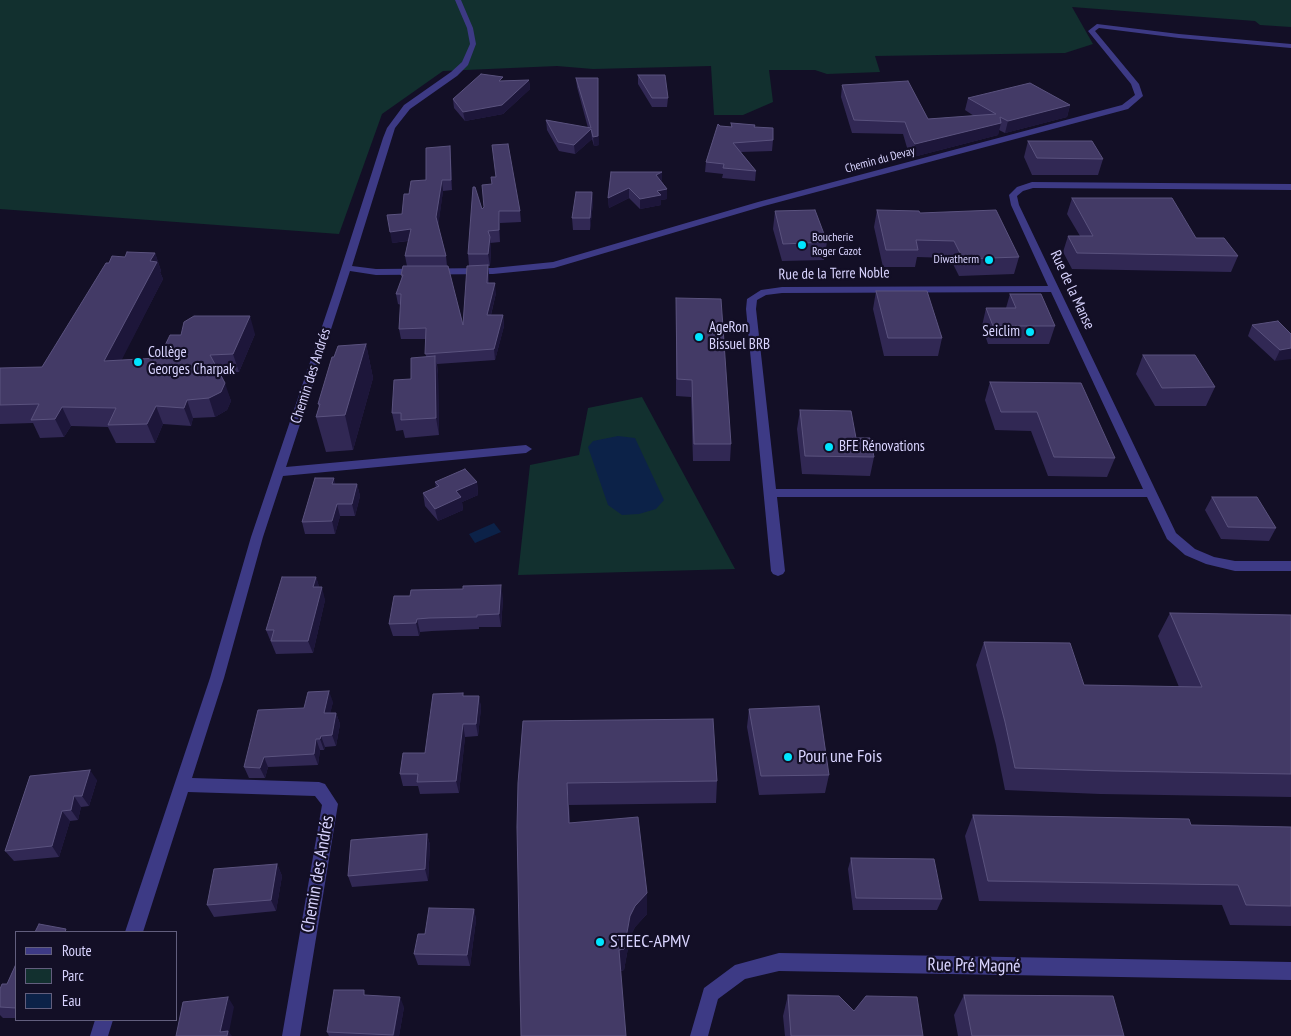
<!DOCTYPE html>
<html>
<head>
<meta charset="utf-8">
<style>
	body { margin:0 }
	#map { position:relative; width:1291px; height:1036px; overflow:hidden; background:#130f26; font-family:"PT Sans Narrow",sans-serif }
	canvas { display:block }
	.legend { position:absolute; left:15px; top:931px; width:162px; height:90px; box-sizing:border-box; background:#130f26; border:1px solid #625e7d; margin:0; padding:6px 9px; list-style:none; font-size:15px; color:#d9d4ff }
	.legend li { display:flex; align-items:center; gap:10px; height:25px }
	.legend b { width:25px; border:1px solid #625e7d }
</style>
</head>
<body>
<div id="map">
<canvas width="1291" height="1036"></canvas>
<ul class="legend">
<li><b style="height:6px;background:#3d3a85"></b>Route</li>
<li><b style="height:14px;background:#12302f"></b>Parc</li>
<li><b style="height:14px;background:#0c2248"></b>Eau</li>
</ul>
</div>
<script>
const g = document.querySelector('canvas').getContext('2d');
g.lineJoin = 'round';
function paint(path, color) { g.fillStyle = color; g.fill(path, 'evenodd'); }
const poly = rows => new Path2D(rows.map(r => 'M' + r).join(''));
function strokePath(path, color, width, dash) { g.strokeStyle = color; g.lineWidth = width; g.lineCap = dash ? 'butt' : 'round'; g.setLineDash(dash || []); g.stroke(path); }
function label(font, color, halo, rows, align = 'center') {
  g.font = font + ' "PT Sans Narrow",sans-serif'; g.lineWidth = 4.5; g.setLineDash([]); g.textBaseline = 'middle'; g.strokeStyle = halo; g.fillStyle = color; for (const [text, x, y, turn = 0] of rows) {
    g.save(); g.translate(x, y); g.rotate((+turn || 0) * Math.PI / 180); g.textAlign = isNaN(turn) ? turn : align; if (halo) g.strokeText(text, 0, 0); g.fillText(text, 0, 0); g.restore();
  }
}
const green = poly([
	[0,0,1291,0,1291,27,1260,25,1255,21,1072,7,1093,44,1065,53,875,56,880,72,827,74,815,70,769,70,773,102,743,115,714,115,711,66,593,69,557,66,443,71,382,114,339,234,0,209],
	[642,397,735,569,518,575,530,465,579,455,588,408]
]);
const water = poly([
	[618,436,635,438,664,500,656,509,639,514,622,515,608,505,588,447,593,441],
	[494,523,501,532,475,543,469,534]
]);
const minor = poly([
	[455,0,461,0,473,28,476,44,468,65,457,76,410,109,395,128,352,266,376,269,493,268,553,262,758,202,1122,105,1135,95,1131,84,1088,31,1097,24,1179,34,1291,44,1291,48,1179,38,1099,28,1095,31,1139,84,1143,96,1128,109,764,206,554,268,493,274,376,275,350,271,286,467,526,445,532,449,526,453,283,476,263,537,224,678,192,778,319,782,325,784,338,804,300,1036,282,1036,322,805,315,796,188,792,143,932,125,932,210,678,251,537,333,294,383,138,387,128,404,105,451,72,462,62,470,44,467,28,455,0],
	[1032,182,1291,184,1291,190,1033,188,1023,191,1017,196,1019,205,1176,533,1195,549,1214,557,1235,561,1291,561,1291,571,1235,571,1206,564,1185,555,1167,539,1147,497,777,497,785,571,783,574,778,576,773,574,771,571,746,309,747,299,761,290,782,287,1048,286,1011,205,1009,195,1017,187,1032,182],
	[1051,292,1143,489,776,489,756,309,757,300,766,295,782,293,1051,292],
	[779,953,1291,962,1291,980,779,971,745,979,718,999,708,1036,690,1036,704,988,735,965,779,953],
	[95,1020,113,1020,108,1036,90,1036,95,1020]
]);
const wall = poly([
	[638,75,668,98,667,107,652,107,638,84],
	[576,78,599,145,594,146,592,139,575,154,559,151,547,130,546,120,588,128,577,87],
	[529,80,530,89,503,114,465,121,454,108,453,99,503,81],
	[842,85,928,119,974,116,965,110,968,98,1070,105,1067,117,1005,133,999,130,998,135,913,157,908,151,903,134,852,133,841,97],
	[731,123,755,125,755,127,773,140,772,151,741,152,756,171,755,181,722,178,723,174,705,172,706,162,720,126,731,127],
	[1028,141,1103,159,1098,175,1032,175,1024,157],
	[450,146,451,157,452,190,443,191,438,225,446,256,447,266,463,325,469,266,468,254,482,209,520,211,521,222,500,223,500,242,490,243,491,249,490,266,488,266,489,276,489,283,496,293,491,315,503,315,504,326,495,360,437,364,438,374,439,435,405,438,403,430,396,431,392,413,411,379,426,357,426,339,401,339,399,329,401,305,398,304,396,294,402,279,401,275,407,266,405,256,408,241,392,243,409,194,426,180],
	[611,172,662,182,667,189,667,199,661,200,661,205,640,209,629,198,609,208,608,198],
	[592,192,593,203,590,230,573,230,572,218],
	[1072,198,1196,238,1238,256,1231,272,1072,269,1063,252,1068,236,1080,236,1067,214],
	[877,210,920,213,1019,257,1014,274,959,276,950,258,917,257,915,267,883,267,874,227],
	[775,211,827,242,824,260,782,261,773,229],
	[155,253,161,271,160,272,163,279,121,360,159,358,255,334,239,372,220,373,231,401,227,410,215,417,193,418,191,426,163,424,155,443,116,443,108,427,71,426,64,437,40,438,33,423,0,424,0,368,42,367,109,263,125,257],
	[876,291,942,338,938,356,884,356,873,309],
	[1010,294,1055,326,1049,344,988,344,982,326,986,308,1006,308],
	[676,298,731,444,730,461,693,461,691,397,676,396],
	[1252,325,1291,334,1275,361,1248,336],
	[366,344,373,378,353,450,326,452,316,417,319,407,318,404,334,357],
	[1143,355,1215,387,1206,406,1155,406,1136,374],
	[990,382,1115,458,1107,477,1048,476,1031,431,995,430,985,400],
	[800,410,856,438,874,457,870,476,802,474,797,429],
	[435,482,477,482,478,495,462,502,463,510,438,521,425,506,423,493,436,488],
	[336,484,357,484,360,496,355,516,340,516,335,534,305,534,302,522],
	[1212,497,1276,528,1269,541,1221,539,1205,510],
	[316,577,319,587,325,600,313,653,276,654,266,630],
	[503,598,501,627,479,627,479,629,432,631,420,632,419,636,393,636,389,624],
	[1170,613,1291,615,1291,797,1100,794,1005,790,996,745,976,665,984,642,1084,685,1179,687,1158,636],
	[464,696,479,696,481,708,478,736,465,737,459,793,420,794,418,786,403,786,400,774,425,753],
	[333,702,330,713,336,713,340,724,336,746,325,747,324,750,320,750,318,765,268,767,265,778,249,778,244,767,304,708],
	[749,709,829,775,825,793,759,795,747,727],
	[30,776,97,780,89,806,81,807,78,820,70,821,59,857,14,861,5,851],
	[717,781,716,803,569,805,570,822,647,914,635,927,630,937,624,970,621,971,518,783],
	[973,815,1191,825,1291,827,1291,926,1230,925,1222,905,979,901,965,836],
	[427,834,430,845,428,881,352,887,348,876],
	[851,858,942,899,937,910,853,910,848,869],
	[277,864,282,876,276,911,214,917,207,905],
	[474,909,476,920,470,966,418,965,414,954,425,934],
	[16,964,16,1018,3,1018,0,1015,0,989,7,984],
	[788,995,854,1011,923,1036,785,1036,783,1016],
	[964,995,1124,1036,958,1036,954,1015],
	[404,1007,399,1036,329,1036,327,1032]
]);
const shadedWall = poly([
	[598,78,599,145,594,146,593,137],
	[529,80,530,89,503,114,465,121,463,112],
	[1070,105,1067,117,1005,133,1008,121],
	[1001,123,998,135,913,157,915,144],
	[591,129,592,139,575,154,574,145],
	[450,146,451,157,452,190,451,180],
	[662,172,662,182,656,175],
	[442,180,443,191,438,228,436,217],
	[629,188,629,198,609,208,608,198],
	[667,189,667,199,661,200,661,205,640,209,640,199,657,191],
	[592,192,593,203,590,230,590,218],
	[499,211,500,223,500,242,499,230],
	[411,229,412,240,392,243,390,232],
	[490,237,491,249,490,266,488,254],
	[155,253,161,271,160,272,163,279,112,379,104,361,150,261],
	[488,265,489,276,488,293,487,283],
	[495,283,496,293,488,326,487,315],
	[503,315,504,326,495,360,494,349],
	[250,316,255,334,239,372,233,354],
	[366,344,373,378,353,450,345,415],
	[1291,348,1291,359,1275,361,1280,350],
	[435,356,438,374,439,435,436,418],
	[225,383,231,401,227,410,215,417,209,398],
	[187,400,193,418,191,426,184,408],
	[156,406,163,424,155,443,147,424],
	[62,407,71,426,64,437,55,419],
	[334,478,337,490,332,484],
	[477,482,478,495,462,502,463,510,438,521,435,509,456,491],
	[357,484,360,496,355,516,352,504],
	[337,504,340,516,335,534,332,521],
	[316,577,320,589,313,587],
	[501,585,503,598,501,627,499,614],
	[322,587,325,600,313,653,308,641],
	[417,619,420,632,419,636,416,623],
	[329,691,333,702,328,724,324,713],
	[479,696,481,708,478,736,476,724],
	[336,713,340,724,336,746,332,735],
	[463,724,465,737,459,793,456,781],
	[321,736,325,747,324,750,320,739],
	[316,739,320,750,318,765,314,754],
	[264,757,268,767,265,778,260,768],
	[90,770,97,780,89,806,82,796],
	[567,783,569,805,571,845,569,823],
	[74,796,81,807,78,820,71,810],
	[62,811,70,821,59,857,52,846],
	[427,834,430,845,428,881,425,869],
	[277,864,282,876,276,911,271,900],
	[647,893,647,914,635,927,630,937,624,970,620,971,619,950,630,916,635,906],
	[474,909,476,920,470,966,467,955],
	[228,997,234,1007,229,1032,232,1036,223,1036,220,1032],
	[400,997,404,1007,399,1036,394,1036]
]);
const building = poly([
	[481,74,503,77,499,81,529,80,502,105,463,112,453,99,481,74],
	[638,75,665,75,668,98,652,98,638,75],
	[576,78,598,78,598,136,593,137,591,129,574,145,558,142,546,120,591,128,576,78],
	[908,81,928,119,996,114,968,98,1030,83,1070,105,1008,121,1000,117,1001,123,915,144,911,138,905,122,854,120,842,85,908,81],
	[731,123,755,125,754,127,773,128,773,140,733,143,756,171,723,168,724,164,706,162,718,124,720,126,732,127,731,123],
	[1028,141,1092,141,1103,159,1037,158,1028,141],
	[508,144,520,211,499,211,499,230,488,231,490,237,488,254,468,254,473,187,475,187,482,209,484,207,482,185,492,184,491,177,496,177,492,145,508,144],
	[450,146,451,180,442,180,436,217,446,256,405,256,411,229,390,232,387,215,402,214,404,194,409,194,411,181,426,180,426,148,450,146],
	[611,172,662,172,656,175,667,189,657,191,661,195,640,199,629,188,608,198,611,172],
	[576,192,592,192,590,218,572,218,576,192],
	[1072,198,1172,198,1196,238,1224,238,1238,256,1077,253,1068,236,1093,236,1072,198],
	[815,210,827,242,783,244,775,211,815,210],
	[877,210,919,211,920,213,996,210,1019,257,963,259,954,241,916,240,918,250,886,250,877,210],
	[127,252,155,253,150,261,157,262,104,361,159,358,170,335,181,335,184,322,194,316,250,316,233,354,210,355,225,383,221,392,209,398,187,400,184,408,156,406,147,424,108,425,116,408,62,407,55,419,31,420,39,404,0,405,0,368,42,367,106,263,109,263,112,256,125,257,127,252],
	[488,265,487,283,495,283,487,315,503,315,494,349,425,354,426,328,399,329,401,294,396,294,403,275,401,275,403,266,448,266,463,325,467,266,488,265],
	[876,291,927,291,942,338,888,338,876,291],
	[1010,294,1041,294,1055,326,993,326,986,308,1016,308,1010,294],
	[676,298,721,299,731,444,694,444,692,380,677,379,676,298],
	[1278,321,1291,334,1291,348,1280,350,1252,325,1278,321],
	[366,344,345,415,316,417,320,404,318,404,332,357,334,357,338,346,366,344],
	[1143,355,1195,355,1215,387,1162,388,1143,355],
	[435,356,436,418,401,420,401,413,392,413,394,380,411,379,411,358,435,356],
	[990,382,1081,383,1115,458,1054,457,1037,412,1001,412,990,382],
	[800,410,851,411,856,438,870,438,874,457,805,456,800,410],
	[465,469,477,482,456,491,461,497,435,509,423,493,439,486,435,482,465,469],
	[315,478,334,478,332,484,357,484,352,504,337,504,332,521,302,522,315,478],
	[1212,497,1257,497,1276,528,1228,527,1212,497],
	[282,577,316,577,313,587,322,587,308,641,271,641,274,630,266,630,282,577],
	[501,585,499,614,477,615,477,617,429,618,417,619,416,623,389,624,394,596,410,596,411,590,463,589,463,586,501,585],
	[1170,613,1291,615,1291,774,1112,771,1015,768,1005,722,984,642,1070,643,1084,685,1202,687,1170,613],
	[329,691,324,713,336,713,332,735,321,736,320,739,316,739,314,754,264,757,260,768,244,767,258,710,304,708,308,692,329,691],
	[463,693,463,696,479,696,476,724,463,724,456,781,417,782,418,774,400,774,403,753,425,753,433,694,463,693],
	[819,706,829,775,761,776,749,709,819,706],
	[713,719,717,781,567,783,569,823,638,817,647,893,635,906,630,916,624,949,619,950,626,1036,521,1036,517,827,518,783,523,721,713,719],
	[90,770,82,796,74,796,71,810,62,811,52,846,5,851,30,776,90,770],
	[973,815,1189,819,1191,825,1291,827,1291,906,1246,905,1238,885,988,881,973,815],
	[427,834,425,869,348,876,351,840,427,834],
	[851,858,934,859,942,899,856,898,851,858],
	[277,864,271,900,207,905,214,869,277,864],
	[429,908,474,909,467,955,414,954,418,934,425,934,429,908],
	[39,924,66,929,65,932,35,932,39,924],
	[16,964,16,1008,0,1007,0,989,2,984,7,984,16,964],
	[334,990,364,990,364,995,400,997,393,1035,327,1032,334,990],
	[788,995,839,996,854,1011,866,996,917,997,923,1036,791,1036,788,995],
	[964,995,1113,996,1124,1036,972,1036,964,995],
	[228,997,220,1032,228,1031,227,1036,176,1036,183,1002,228,997]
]);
const markers = [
	[802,245,5,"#00e5ff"],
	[989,260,5,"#00e5ff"],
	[1030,332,5,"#00e5ff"],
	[699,337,5,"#00e5ff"],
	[138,362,5,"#00e5ff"],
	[829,447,5,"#00e5ff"],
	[788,757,5,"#00e5ff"],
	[600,942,5,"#00e5ff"]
];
const farStreetnames = [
	["Chemin du Devay",880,160,-15]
];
const farPoinames = [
	["Boucherie",812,238],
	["Roger Cazot",812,252],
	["Diwatherm",979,260,"right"]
];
const streetNames = [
	["Rue de la Terre Noble",834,274,-1],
	["Rue de la Manse",1072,290,65],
	["Chemin des Andrés",311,376,-72]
];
const poiNames = [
	["AgeRon",709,328],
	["Bissuel BRB",709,345],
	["Seiclim",1020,332,"right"],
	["Collège",148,353],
	["Georges Charpak",148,370],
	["BFE Rénovations",839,447]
];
const nearPoinames = [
	["Pour une Fois",798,757],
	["STEEC-APMV",610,942]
];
const nearStreetnames = [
	["Chemin des Andrés",318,874,-80],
	["Rue Pré Magné",974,966,1]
];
paint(green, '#12302f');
paint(water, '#0c2248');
paint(minor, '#3d3a85');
paint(wall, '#312854');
paint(shadedWall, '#1d163a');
paint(building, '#433a66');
strokePath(building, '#5a527e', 1);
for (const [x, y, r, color] of markers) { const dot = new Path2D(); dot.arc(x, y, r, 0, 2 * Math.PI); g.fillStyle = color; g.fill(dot); strokePath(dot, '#130f26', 2); }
label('12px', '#d9d4ff', '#130f26', farStreetnames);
label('12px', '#d9d4ff', '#130f26', farPoinames, 'left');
label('15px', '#d9d4ff', '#130f26', streetNames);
label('15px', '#d9d4ff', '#130f26', poiNames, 'left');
label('18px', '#d9d4ff', '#130f26', nearPoinames, 'left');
label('18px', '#d9d4ff', '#130f26', nearStreetnames);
</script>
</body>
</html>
